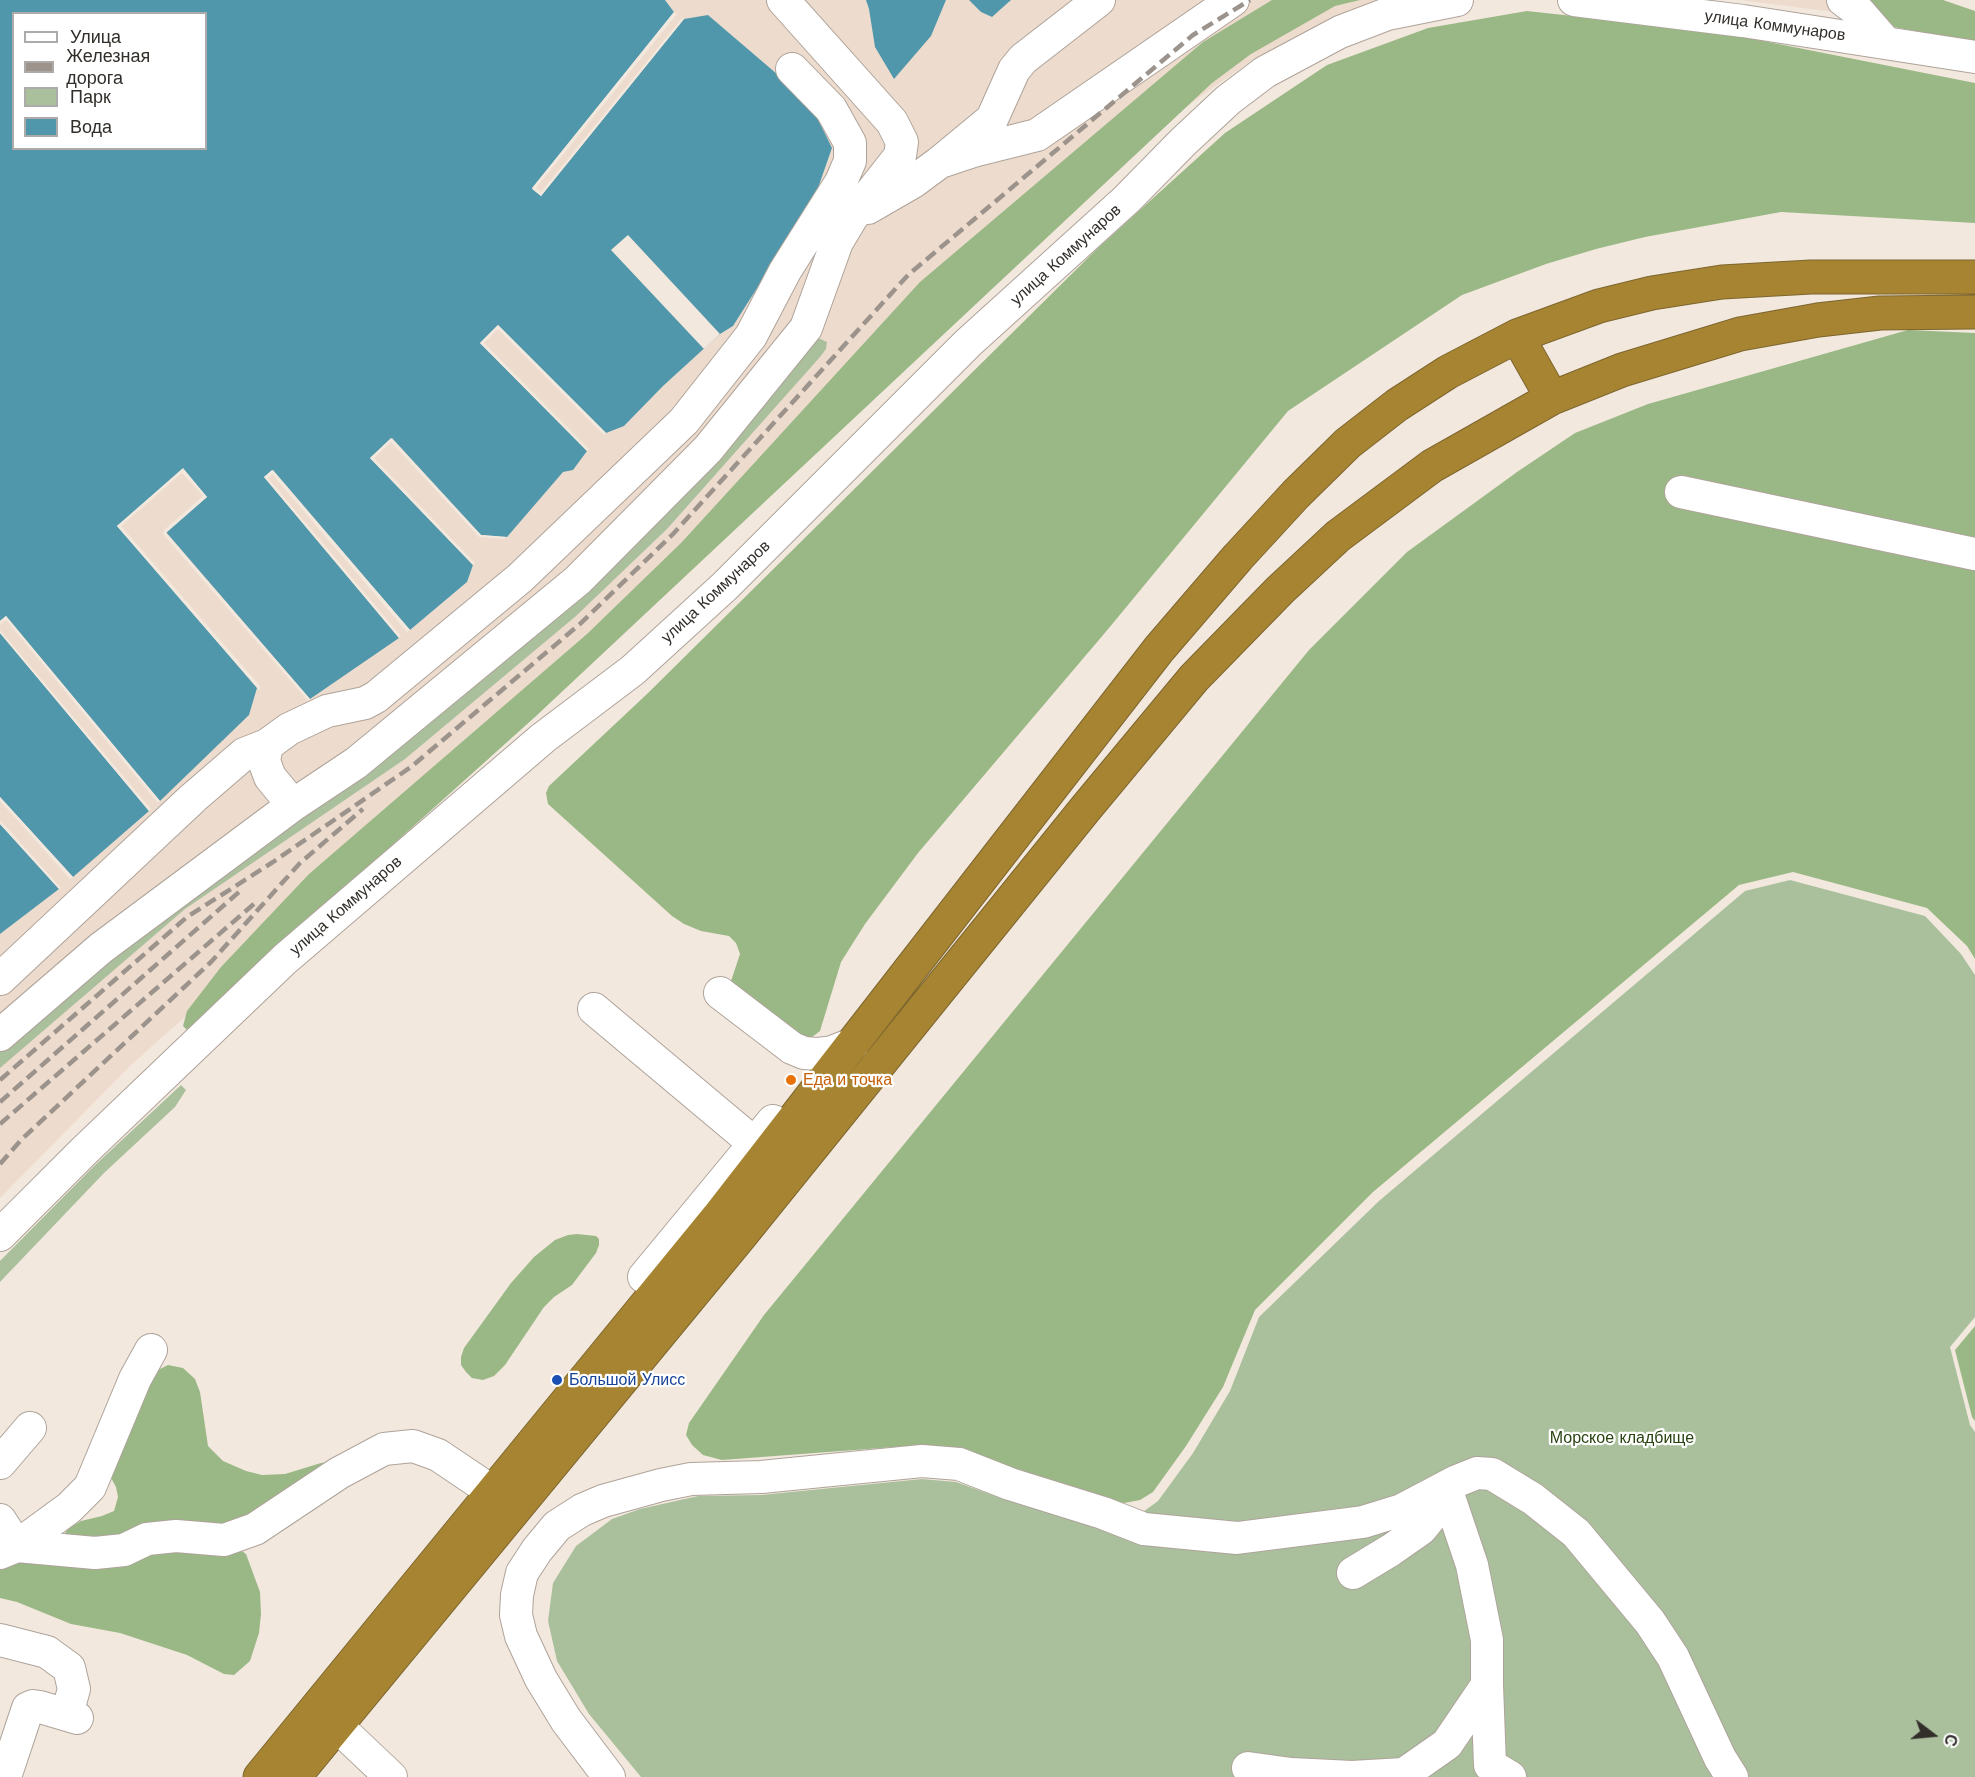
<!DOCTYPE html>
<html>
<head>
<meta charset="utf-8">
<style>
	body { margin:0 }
	#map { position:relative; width:1975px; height:1777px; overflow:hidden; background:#f3e8de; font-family:"Work Sans",sans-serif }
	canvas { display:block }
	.legend { position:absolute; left:12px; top:12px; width:195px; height:138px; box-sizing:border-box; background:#fff; border:2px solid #adabaa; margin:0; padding:8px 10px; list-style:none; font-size:18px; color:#322e2a }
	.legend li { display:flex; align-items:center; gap:12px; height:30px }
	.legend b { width:30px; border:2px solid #adabaa }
	.north { position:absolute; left:1903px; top:1705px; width:60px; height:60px; -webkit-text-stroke:4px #fff; paint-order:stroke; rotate:106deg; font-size:16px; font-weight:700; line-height:24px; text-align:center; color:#322e2a }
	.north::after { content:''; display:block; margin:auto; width:21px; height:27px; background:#322e2a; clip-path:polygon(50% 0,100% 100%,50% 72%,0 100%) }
</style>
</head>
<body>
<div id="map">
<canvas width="1975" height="1777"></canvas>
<ul class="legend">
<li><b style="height:8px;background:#fff"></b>Улица</li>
<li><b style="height:8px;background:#9b938c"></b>Железная дорога</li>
<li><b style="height:16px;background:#aac09d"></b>Парк</li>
<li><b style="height:16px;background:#5197ab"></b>Вода</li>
</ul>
<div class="north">С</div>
</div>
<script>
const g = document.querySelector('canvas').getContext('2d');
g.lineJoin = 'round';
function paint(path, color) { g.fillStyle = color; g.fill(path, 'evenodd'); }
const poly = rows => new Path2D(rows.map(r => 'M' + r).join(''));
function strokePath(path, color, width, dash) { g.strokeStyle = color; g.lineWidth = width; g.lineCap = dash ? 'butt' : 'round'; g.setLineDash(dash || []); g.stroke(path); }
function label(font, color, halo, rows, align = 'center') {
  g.font = font + ' "Work Sans",sans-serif'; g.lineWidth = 4.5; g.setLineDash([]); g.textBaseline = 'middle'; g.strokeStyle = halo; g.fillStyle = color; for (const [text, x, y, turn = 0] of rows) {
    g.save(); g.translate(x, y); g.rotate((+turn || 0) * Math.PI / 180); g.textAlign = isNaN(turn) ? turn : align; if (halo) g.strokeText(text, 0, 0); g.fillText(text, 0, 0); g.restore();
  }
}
const built = poly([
	[665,0,866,0,869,9,931,36,946,0,969,0,981,12,992,17,1011,0,1391,0,1383,1,1249,62,1091,175,625,627,132,1064,0,1198,0,934,59,889,0,824,0,797,149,811,0,633,0,621,6,616,249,715,257,688,117,526,183,468,264,477,272,470,410,630,467,582,370,458,391,438,563,472,573,470,480,343,498,325,624,426,663,386,720,334,733,326,787,241,818,188,832,148,798,92,708,15,541,196,532,188,674,12],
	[1740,0,1878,0,1872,17]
]);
const green = poly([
	[814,336,827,342,826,349,820,357,667,529,576,616,405,759,185,909,0,1068,0,1046,105,955,362,773],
	[1790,880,1925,916,1961,954,1975,975,1975,1317,1950,1347,1970,1425,1975,1432,1975,1777,641,1777,589,1714,557,1661,548,1621,553,1583,576,1546,612,1519,640,1509,698,1496,761,1495,922,1479,956,1482,1009,1501,1099,1528,1125,1525,1158,1501,1193,1453,1230,1391,1259,1317,1379,1201,1745,891],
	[181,1085,186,1090,175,1107,104,1173,0,1282,0,1261,94,1166]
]);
const forest = poly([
	[1272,0,1360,0,1335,6,1251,54,1212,83,535,717,270,955,195,1028,187,1030,183,1026,187,1011,221,967,309,874,587,634,681,543,920,282,1203,42],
	[1867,0,1943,0,1975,11,1975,42,1888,26],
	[1527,11,1718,32,1975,83,1975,223,1781,212,1645,237,1596,249,1546,264,1462,295,1288,411,1109,628,918,853,865,924,841,962,820,1031,812,1037,802,1039,729,987,740,954,736,943,729,936,701,931,684,924,672,916,548,804,546,793,549,786,647,694,1098,248,1225,133,1327,65,1428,28],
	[1908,330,1975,333,1975,959,1967,946,1927,908,1793,872,1739,885,1373,1192,1255,1310,1223,1387,1186,1446,1153,1492,1140,1500,1124,1503,1108,1500,1015,1470,962,1449,921,1445,722,1460,703,1455,692,1445,686,1435,689,1423,764,1315,1309,650,1407,552,1517,472,1575,433,1648,404],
	[577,1234,596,1236,599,1239,599,1245,596,1253,572,1285,554,1297,544,1307,505,1365,494,1376,483,1380,472,1378,466,1372,461,1365,461,1357,464,1348,511,1283,534,1257,555,1240,568,1235],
	[1975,1326,1975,1421,1972,1417,1955,1350],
	[168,1365,183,1368,195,1379,200,1392,208,1446,223,1461,246,1471,262,1475,285,1474,321,1463,331,1462,252,1520,121,1541,66,1536,65,1533,69,1528,81,1521,102,1516,114,1511,118,1497,116,1487,110,1476,154,1372],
	[158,1546,238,1548,246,1554,260,1592,261,1614,259,1633,250,1661,234,1675,224,1674,187,1655,120,1633,71,1624,17,1602,0,1598,0,1566,5,1562]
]);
const water = poly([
	[0,0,665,0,674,12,532,189,541,196,684,19,708,15,798,92,811,105,832,148,818,188,787,241,733,326,720,334,663,386,624,426,606,433,498,325,480,343,587,451,573,470,563,472,507,537,481,535,392,438,370,458,473,565,467,582,410,630,273,470,264,477,399,638,310,699,166,532,207,497,183,469,117,526,257,688,249,715,160,801,6,616,0,621],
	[14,14,206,14,206,148,14,148],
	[866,0,946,0,931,36,894,79,875,47,869,9],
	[969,0,1011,0,992,17,981,12],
	[0,633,149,811,73,877,0,797],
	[0,824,59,889,0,934]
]);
const pier = poly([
	[674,12,677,14,536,188,541,192,682,18,684,19,541,196,532,188],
	[628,235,720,334,704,349,611,250],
	[498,325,606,433,604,435,498,329,484,343,589,449,587,451,480,343],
	[391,438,481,535,507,537,504,539,479,537,391,442,374,458,475,563,473,565,370,458],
	[183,468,207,497,166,533,310,699,308,701,163,534,164,530,203,496,182,473,121,526,260,686,260,691,117,526],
	[272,470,410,630,407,632,272,474,268,478,401,636,399,638,264,477],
	[6,616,160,801,158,803,6,620,0,624,0,621],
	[0,630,151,809,149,811,0,633],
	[0,797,73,877,70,879,0,801],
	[0,821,2,822,61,888,59,889,0,824]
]);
const minor = poly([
	[1574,0,1743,21,1975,57],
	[1843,0,1859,12,1886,43],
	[940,162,973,151,1037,135,1233,0],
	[868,208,913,182,940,162,992,119,1014,70,1023,59,1099,0],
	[1681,492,1975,554],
	[293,805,270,777,264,761,267,745,289,729,327,711,365,703,376,697,520,578,684,421,751,336,785,271,841,182,850,161,850,143,831,109,792,69],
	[0,979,193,798,244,754,267,745],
	[720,993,792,1048,804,1053,817,1054,832,1052,853,1044],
	[594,1009,755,1144],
	[0,1035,101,948,293,805,356,763,578,580,708,449,806,328,837,242,852,217,900,156,902,142,892,122,783,0],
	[0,1235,84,1151,285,959,543,738,633,670,725,586,968,343,1127,199,1183,142,1228,100,1265,72,1340,32,1387,14,1457,0],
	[644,1277,773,1121],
	[0,1463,30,1428],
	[0,1520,17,1546,69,1508,90,1487,135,1379,151,1350],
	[0,1553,17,1546,95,1553,124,1550,147,1539,176,1536,224,1540,255,1529,339,1473,384,1449,413,1446,438,1455,493,1492],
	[0,1640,47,1652,69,1668,74,1689,67,1714],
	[1487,1685,1490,1765,1510,1777],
	[337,1726,391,1777],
	[1248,1768,1291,1774,1352,1777,1404,1774,1447,1744,1487,1685,1487,1640,1472,1565,1446,1488,1434,1513,1421,1529,1391,1550,1353,1573],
	[5,1777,28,1708,33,1706,40,1707,77,1718],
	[609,1777,566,1720,541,1679,521,1636,516,1615,517,1595,522,1573,537,1550,557,1526,582,1510,603,1501,661,1485,691,1479,761,1477,922,1461,959,1464,1010,1484,1103,1513,1144,1529,1237,1538,1363,1522,1402,1510,1457,1481,1477,1473,1492,1474,1533,1499,1576,1533,1650,1622,1673,1657,1720,1758,1732,1777]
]);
const highway = poly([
	[1517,336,1552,398],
	[260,1777,718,1217,1159,649,1238,557,1296,494,1348,443,1397,405,1448,372,1517,336,1599,306,1652,293,1722,282,1811,277,1975,277],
	[294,1777,741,1235,1086,808,1194,678,1280,590,1338,536,1432,466,1552,398,1622,370,1740,334,1818,320,1880,313,1975,312]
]);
const rail = poly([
	[0,1080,187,917,273,862,411,767,580,624,673,534,908,275,1193,35,1250,0],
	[0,1102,239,892],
	[0,1124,255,903],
	[0,1164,21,1140,211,962,300,863,363,809]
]);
const markers = [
	[791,1080,6,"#e8710a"],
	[557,1380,6,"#1a4fb4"]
];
const streetNames = [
	["улица Коммунаров",1775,26,8],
	["улица Коммунаров",1066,255,-42],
	["улица Коммунаров",716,592,-43],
	["улица Коммунаров",346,906,-41]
];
const foodNames = [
	["Еда и точка",803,1080]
];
const transitNames = [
	["Большой Улисс",569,1380]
];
const parkNames = [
	["Морское кладбище",1622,1438]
];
paint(built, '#eddccd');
paint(green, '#aac09d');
paint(forest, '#9ab886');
paint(water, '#5197ab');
paint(pier, '#f3e8de');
strokePath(minor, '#aea39a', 34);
strokePath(highway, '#7d662f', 35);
strokePath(minor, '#fff', 32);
strokePath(highway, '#a68432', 33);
strokePath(rail, '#9b938c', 4.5, [12, 6]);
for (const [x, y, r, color] of markers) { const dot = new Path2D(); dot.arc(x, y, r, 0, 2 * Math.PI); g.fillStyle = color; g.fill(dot); strokePath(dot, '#fff', 2); }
label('16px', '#322e2a', '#fff', streetNames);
label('16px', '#c56008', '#fff', foodNames, 'left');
label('16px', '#164399', '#fff', transitNames, 'left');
label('16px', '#28430f', '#fff', parkNames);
</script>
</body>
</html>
